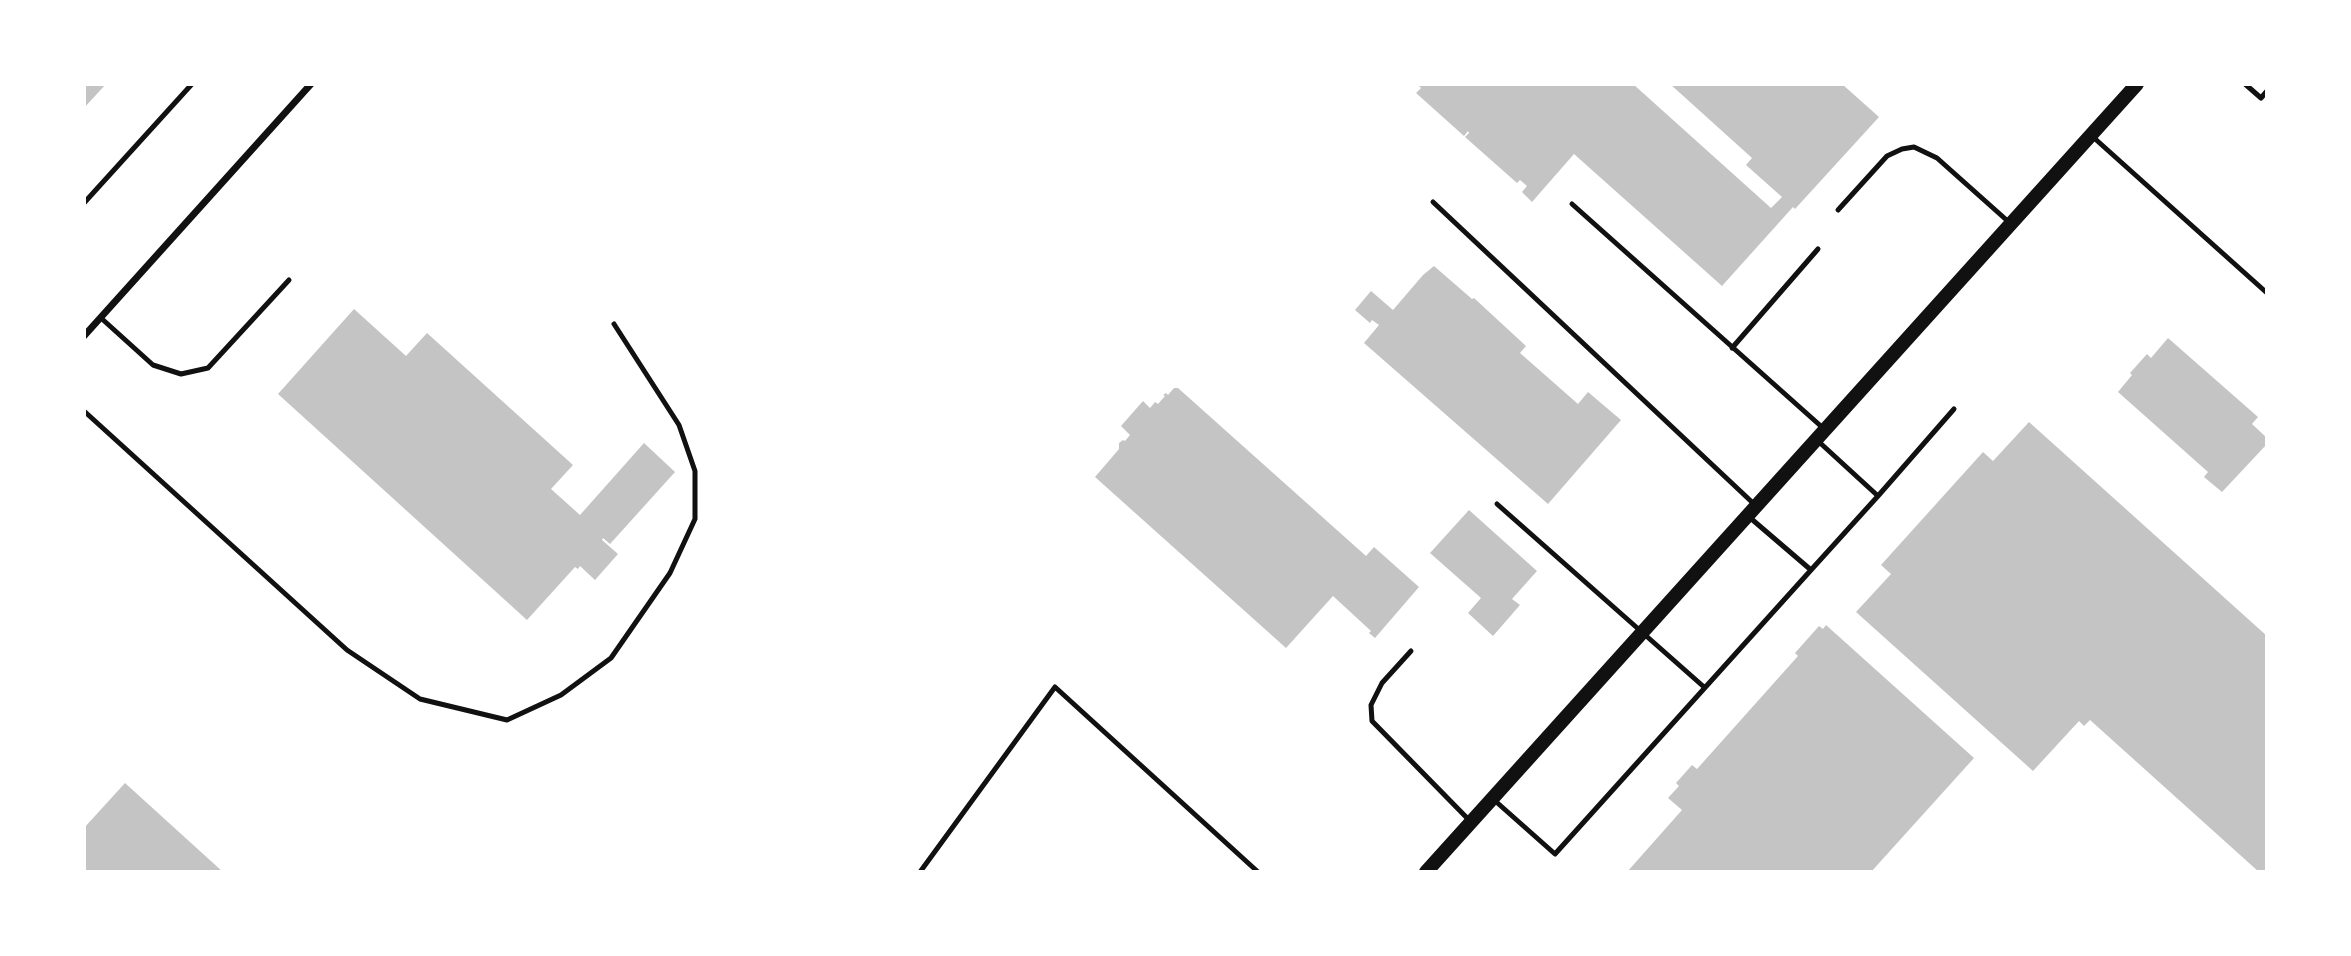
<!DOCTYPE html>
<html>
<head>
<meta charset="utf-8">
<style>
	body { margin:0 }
	#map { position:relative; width:2351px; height:956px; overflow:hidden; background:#fff; font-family:"Public Sans",sans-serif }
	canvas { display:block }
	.frame { position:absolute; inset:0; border:86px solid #fff; pointer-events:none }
</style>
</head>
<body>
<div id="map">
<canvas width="2351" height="956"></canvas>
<div class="frame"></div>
</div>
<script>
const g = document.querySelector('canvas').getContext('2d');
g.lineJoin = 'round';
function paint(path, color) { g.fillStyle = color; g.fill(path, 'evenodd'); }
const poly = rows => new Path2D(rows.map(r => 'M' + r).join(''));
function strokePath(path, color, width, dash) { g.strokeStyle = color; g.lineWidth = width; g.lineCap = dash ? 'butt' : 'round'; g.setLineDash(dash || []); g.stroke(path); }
const building = poly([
	[84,84,106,84,84,108],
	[1417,84,1633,84,1771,208,1782,197,1746,165,1752,158,1670,84,1842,84,1879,117,1795,209,1793,207,1722,286,1574,154,1532,202,1522,192,1527,186,1520,180,1517,183,1465,137,1469,133,1468,131,1464,136,1416,93,1421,88],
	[1434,266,1472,299,1474,298,1526,346,1520,353,1578,404,1588,392,1621,420,1548,504,1364,343,1379,325,1372,320,1370,323,1355,310,1371,291,1393,310,1423,275],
	[354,309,406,356,427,333,573,465,551,489,580,515,644,443,675,472,610,544,603,538,602,540,618,554,595,580,580,566,578,569,575,567,527,620,278,394],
	[2168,338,2258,417,2252,424,2267,438,2267,444,2222,492,2204,477,2208,472,2118,392,2132,375,2130,373,2147,354,2151,358],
	[1174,388,1178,388,1366,556,1374,547,1419,587,1375,638,1369,633,1371,631,1333,596,1286,648,1095,477,1119,449,1119,443,1123,440,1125,441,1130,435,1121,426,1143,401,1150,408,1155,402,1158,404,1165,396,1163,395,1166,393,1168,395],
	[2029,422,2267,636,2267,872,2259,872,2090,720,2084,726,2079,721,2033,771,1856,612,1891,574,1881,565,1983,452,1993,461],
	[1469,510,1537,571,1512,599,1520,605,1493,636,1468,613,1481,598,1430,553],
	[1826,625,1974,758,1871,872,1627,872,1682,810,1668,798,1679,786,1676,783,1692,765,1697,769,1798,656,1795,653,1819,626,1823,629],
	[125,783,223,872,84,872,84,828]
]);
const service = poly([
	[2245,84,2261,98,2267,91],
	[2093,137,2267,293],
	[1433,202,1754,504],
	[84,203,192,84],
	[1572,204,1823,428],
	[1838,210,1887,156,1902,149,1914,147,1937,158,2011,224],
	[101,318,153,365,181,374,208,368,289,280],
	[1732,348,1818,249],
	[84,411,347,650,420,699,507,720,561,695,611,658,670,573,695,519,695,471,679,425,614,324],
	[1818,441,1878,496,1954,409],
	[1497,504,1704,687],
	[1748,516,1811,570,1878,496],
	[1411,651,1382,683,1371,705,1372,721,1469,820],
	[1493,799,1555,854,1811,570],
	[920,872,1055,687,1258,872]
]);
const minor = poly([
	[84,336,311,84]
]);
const secondary = poly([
	[1426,872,2137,84]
]);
paint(building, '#c4c4c4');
strokePath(service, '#111', 5);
strokePath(minor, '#111', 7);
strokePath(secondary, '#111', 14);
</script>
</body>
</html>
